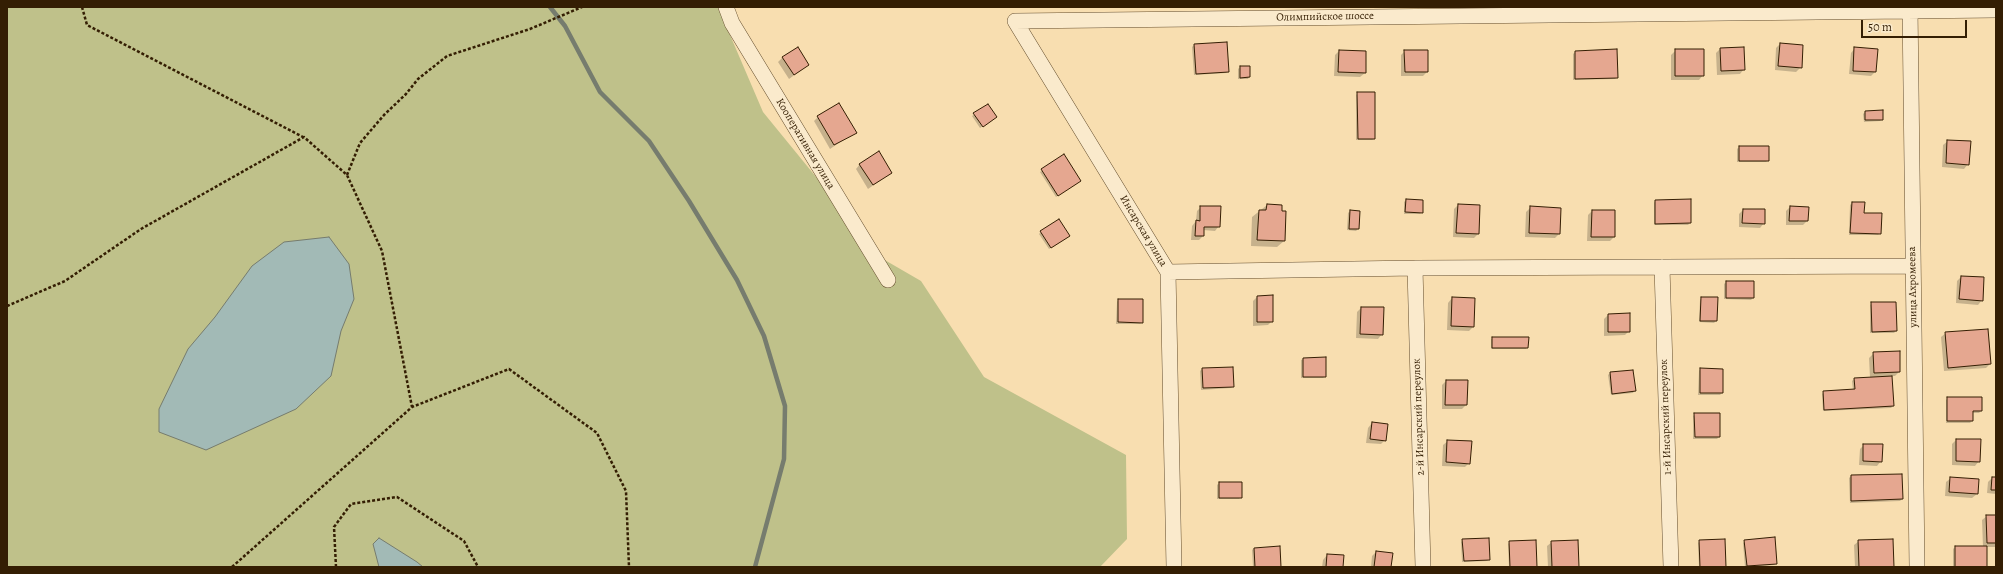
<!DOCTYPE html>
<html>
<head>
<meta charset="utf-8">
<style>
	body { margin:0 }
	#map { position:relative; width:2003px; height:574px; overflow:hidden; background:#f8deb0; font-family:Alegreya,serif }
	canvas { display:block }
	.frame { position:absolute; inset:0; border:8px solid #341e03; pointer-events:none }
	.scale { position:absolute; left:1861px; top:20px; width:106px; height:18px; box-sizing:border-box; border:2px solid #341e03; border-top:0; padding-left:5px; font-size:12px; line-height:14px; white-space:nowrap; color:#341e03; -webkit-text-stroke:3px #faeacc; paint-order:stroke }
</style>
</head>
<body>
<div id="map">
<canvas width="2003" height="574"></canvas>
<div class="frame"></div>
<div class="scale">50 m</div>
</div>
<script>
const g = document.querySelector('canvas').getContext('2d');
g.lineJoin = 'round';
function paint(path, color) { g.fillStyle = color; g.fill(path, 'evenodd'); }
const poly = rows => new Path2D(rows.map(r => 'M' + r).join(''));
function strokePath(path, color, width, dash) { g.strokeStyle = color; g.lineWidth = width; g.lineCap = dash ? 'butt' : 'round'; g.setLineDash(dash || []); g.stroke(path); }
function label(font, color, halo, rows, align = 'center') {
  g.font = font + ' Alegreya,serif'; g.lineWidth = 3; g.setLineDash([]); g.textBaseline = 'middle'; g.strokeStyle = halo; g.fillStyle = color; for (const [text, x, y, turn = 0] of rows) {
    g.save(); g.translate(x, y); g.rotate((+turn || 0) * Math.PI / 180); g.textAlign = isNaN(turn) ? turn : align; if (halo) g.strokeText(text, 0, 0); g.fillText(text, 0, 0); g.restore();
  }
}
const green = poly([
	[7,7,718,7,763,112,883,259,921,281,984,377,1126,455,1127,539,1100,567,7,567]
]);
const water = poly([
	[329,237,349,264,354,299,341,331,331,376,296,409,206,450,159,432,159,409,188,349,215,317,252,266,284,242,329,237],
	[379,538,417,562,423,567,379,567,373,544,379,538]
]);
const shadow = poly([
	[1780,44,1801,67,1796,72,1775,70,1776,48],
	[1194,45,1228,71,1226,73,1194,75,1192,47],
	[1855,48,1875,72,1871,76,1849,74,1851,53],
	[1720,49,1744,69,1740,74,1717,75,1716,53],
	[1676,50,1703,75,1699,80,1671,80,1671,55],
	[1339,51,1365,73,1360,77,1334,76,1335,55],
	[1405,51,1427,72,1423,76,1401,76,1401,55],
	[1575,52,1617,77,1615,79,1573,80,1573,54],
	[783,57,808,65,789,79,778,62],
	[1240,67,1249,67,1249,77,1248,79,1238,79,1238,69],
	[1358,93,1374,139,1372,140,1356,140,1356,95],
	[987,105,994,119,980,128,972,116],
	[1865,112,1882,119,1880,121,1864,122,1863,114],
	[818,117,855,132,830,149,814,121],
	[1948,141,1968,164,1964,169,1942,167,1943,145],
	[1739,147,1768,160,1766,162,1737,162,1737,149],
	[1064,156,1078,182,1056,197,1040,172],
	[860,164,891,173,868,189,856,169],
	[1406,200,1422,212,1420,214,1404,214,1404,202],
	[1655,201,1690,223,1688,225,1654,225,1654,203],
	[1852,203,1880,233,1878,235,1849,235,1850,205],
	[1267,205,1284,241,1277,247,1251,246,1252,217],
	[1458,205,1478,234,1474,238,1453,237,1454,209],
	[1201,207,1219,226,1215,231,1203,230,1203,236,1199,240,1191,240,1192,226,1196,221,1197,211],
	[1531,207,1559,234,1555,238,1525,237,1526,212],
	[1790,207,1808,207,1807,221,1803,225,1786,225,1786,211],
	[1743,210,1764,223,1760,228,1739,227,1739,214],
	[1350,211,1359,212,1358,229,1356,231,1347,230,1348,213],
	[1592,211,1614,211,1614,237,1610,241,1587,241,1588,215],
	[1041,232,1067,238,1049,249,1039,234],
	[1961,277,1982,300,1978,305,1956,303,1957,281],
	[1726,282,1753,298,1751,300,1724,299,1724,284],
	[1257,297,1272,321,1268,325,1253,326,1253,301],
	[1452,298,1473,327,1469,331,1447,330,1448,303],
	[1702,298,1716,321,1714,323,1699,322,1700,300],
	[1118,300,1142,322,1140,324,1116,324,1117,302],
	[1872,303,1896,331,1894,333,1870,333,1870,305],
	[1361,308,1382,334,1378,339,1356,338,1357,312],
	[1608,315,1629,331,1625,335,1604,336,1604,319],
	[1946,333,1990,364,1986,368,1944,371,1941,337],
	[1493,338,1527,347,1526,349,1491,349,1491,339],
	[1874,353,1899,372,1895,376,1892,376,1893,406,1891,408,1823,411,1822,394,1824,392,1853,390,1852,381,1854,379,1870,378,1869,358],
	[1303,359,1325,376,1323,378,1301,378,1301,360],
	[1202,369,1233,386,1231,388,1201,390,1200,371],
	[1700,369,1722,393,1720,395,1698,395,1699,371],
	[1610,373,1634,391,1633,393,1611,395,1608,375],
	[1446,381,1466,405,1462,409,1442,409,1442,385],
	[1948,398,1981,411,1979,413,1972,413,1972,421,1970,423,1946,423,1946,400],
	[1695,414,1719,437,1717,439,1693,439,1693,416],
	[1372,423,1385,440,1381,444,1366,443,1368,428],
	[1956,440,1979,461,1975,466,1952,465,1952,444],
	[1448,441,1469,463,1465,467,1442,466,1443,445],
	[1864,445,1881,461,1877,466,1859,465,1860,449],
	[1851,476,1902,499,1900,501,1850,503,1849,478],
	[1951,478,1977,494,1972,498,1945,496,1946,482],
	[1992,478,1996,478,1996,494,1987,493,1988,482],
	[1219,483,1241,497,1239,499,1217,499,1217,485],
	[1987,516,1996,516,1996,547,1986,547,1986,567,1953,567,1953,549,1955,547,1983,547,1982,520],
	[1463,540,1489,559,1487,561,1462,562,1461,542],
	[1700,541,1725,567,1699,567,1698,543],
	[1745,541,1776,563,1774,565,1745,567,1743,543],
	[1859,541,1893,567,1855,567,1854,545],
	[1510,542,1536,567,1509,567,1508,544],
	[1552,542,1578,567,1548,567,1547,546],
	[1254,548,1280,567,1253,567,1252,550],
	[1376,552,1390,567,1371,567,1372,556],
	[1327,555,1342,567,1322,567,1323,560]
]);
const stream = poly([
	[550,7,565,26,600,92,649,141,689,201,737,280,764,336,785,406,784,459,755,567]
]);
const building = poly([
	[1227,42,1229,72,1196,74,1194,44,1227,42],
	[1780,43,1803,45,1802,68,1778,66,1780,43],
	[798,47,809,65,794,75,782,57,798,47],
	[1744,47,1745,70,1721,71,1720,48,1744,47],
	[1854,47,1878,49,1876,72,1853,71,1854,47],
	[1617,49,1618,78,1575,79,1575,51,1617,49],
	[1675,49,1704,49,1704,76,1675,76,1675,49],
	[1339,50,1366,51,1366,73,1338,72,1339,50],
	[1404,50,1428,50,1428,72,1405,72,1404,50],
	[1240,66,1250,66,1250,77,1240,78,1240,66],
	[1357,92,1375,92,1375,139,1358,139,1357,92],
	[839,103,857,133,834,145,817,116,839,103],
	[988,104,997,117,983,127,973,113,988,104],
	[1883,110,1883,120,1865,120,1865,111,1883,110],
	[1947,140,1971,141,1969,165,1946,163,1947,140],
	[1739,146,1769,146,1769,161,1739,161,1739,146],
	[879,151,892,173,873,185,859,164,879,151],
	[1064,154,1081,181,1058,196,1041,169,1064,154],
	[1406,199,1423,200,1423,213,1405,212,1406,199],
	[1691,199,1691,223,1655,224,1655,200,1691,199],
	[1852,202,1865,202,1864,213,1882,213,1881,234,1850,233,1852,202],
	[1267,204,1282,205,1282,211,1286,211,1285,241,1257,240,1259,210,1266,210,1267,204],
	[1458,204,1480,205,1479,234,1456,233,1458,204],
	[1200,206,1221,206,1220,227,1204,227,1204,236,1195,236,1196,220,1200,221,1200,206],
	[1530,206,1561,208,1560,234,1529,233,1530,206],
	[1790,206,1809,207,1808,221,1789,221,1790,206],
	[1743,209,1765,209,1765,224,1742,223,1743,209],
	[1350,210,1360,211,1359,229,1349,229,1350,210],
	[1592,210,1615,210,1615,237,1591,237,1592,210],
	[1059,219,1070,236,1051,248,1040,231,1059,219],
	[1961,276,1984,277,1983,301,1959,299,1961,276],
	[1726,281,1754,281,1754,298,1726,298,1726,281],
	[1273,295,1273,322,1257,322,1257,296,1273,295],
	[1452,297,1475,298,1474,327,1451,326,1452,297],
	[1701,297,1718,297,1717,321,1700,321,1701,297],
	[1118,299,1143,299,1143,323,1118,322,1118,299],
	[1871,302,1896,302,1897,331,1872,332,1871,302],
	[1361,307,1384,307,1383,335,1360,334,1361,307],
	[1630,313,1630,332,1608,332,1608,314,1630,313],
	[1988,329,1991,364,1948,368,1945,332,1988,329],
	[1492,337,1529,337,1528,348,1492,348,1492,337],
	[1900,351,1900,372,1874,373,1873,352,1900,351],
	[1326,357,1326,377,1303,377,1303,358,1326,357],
	[1233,367,1234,387,1203,388,1202,368,1233,367],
	[1700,368,1723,369,1723,393,1700,393,1700,368],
	[1633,370,1636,391,1612,394,1610,372,1633,370],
	[1892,376,1894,406,1824,410,1823,391,1855,389,1854,378,1892,376],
	[1446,380,1468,380,1467,405,1445,405,1446,380],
	[1947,397,1982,397,1982,411,1973,411,1973,421,1947,421,1947,397],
	[1694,413,1720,413,1720,437,1695,437,1694,413],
	[1372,422,1388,424,1386,441,1370,439,1372,422],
	[1956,439,1981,439,1980,462,1956,461,1956,439],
	[1447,440,1472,441,1470,464,1446,462,1447,440],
	[1863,444,1883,444,1882,462,1863,461,1863,444],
	[1902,474,1903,499,1851,501,1851,475,1902,474],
	[1950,477,1979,479,1978,494,1949,492,1950,477],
	[1992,477,1996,477,1996,490,1991,490,1992,477],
	[1219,482,1242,482,1242,498,1219,498,1219,482],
	[1986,515,1996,515,1996,543,1987,543,1986,515],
	[1775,537,1777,564,1747,566,1744,540,1775,537],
	[1489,538,1490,560,1464,561,1462,539,1489,538],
	[1725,539,1726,567,1700,567,1699,540,1725,539],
	[1893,539,1894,567,1859,567,1858,540,1893,539],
	[1536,540,1537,567,1510,567,1509,541,1536,540],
	[1578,540,1579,567,1552,567,1551,541,1578,540],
	[1280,546,1281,567,1255,567,1254,548,1280,546],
	[1955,546,1987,546,1987,567,1955,567,1955,546],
	[1376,551,1393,553,1391,567,1374,567,1376,551],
	[1327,554,1344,555,1343,567,1326,567,1327,554]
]);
const path = poly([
	[82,7,87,25,303,137],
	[347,175,360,143,384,115,406,94,418,79,447,56,530,29,582,7],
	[7,306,65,281,141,229,304,137,347,175,382,251,412,407],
	[232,567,412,407,509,369,597,433,626,491,629,567],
	[336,567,334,527,351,504,397,497,464,541,478,567]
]);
const minor = poly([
	[726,7,732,23,888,280],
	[1910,7,1917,567],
	[1015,21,1996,10],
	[1015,21,1168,272,1174,567],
	[1662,267,1671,567],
	[1415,268,1423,567],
	[1168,272,1415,268,1913,266]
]);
const streetNames = [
	["Олимпийское шоссе",1325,17,-1],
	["Кооперативная улица",805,144,59],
	["Инсарская улица",1143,231,59],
	["улица Ахромеева",1913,287,-91],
	["2-й Инсарский переулок",1419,417,-92],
	["1-й Инсарский переулок",1666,417,-92]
];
paint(green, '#bfc18a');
paint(water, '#a2bab6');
strokePath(water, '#767c6e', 1);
paint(shadow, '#0003');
strokePath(stream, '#767c6e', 4.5);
paint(building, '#e5a790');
strokePath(building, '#341e03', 1);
strokePath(minor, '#654e2e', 16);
strokePath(path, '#341e03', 2.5, [3, 2]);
strokePath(minor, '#faeacc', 15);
label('11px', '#341e03', '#faeacc', streetNames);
</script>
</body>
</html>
